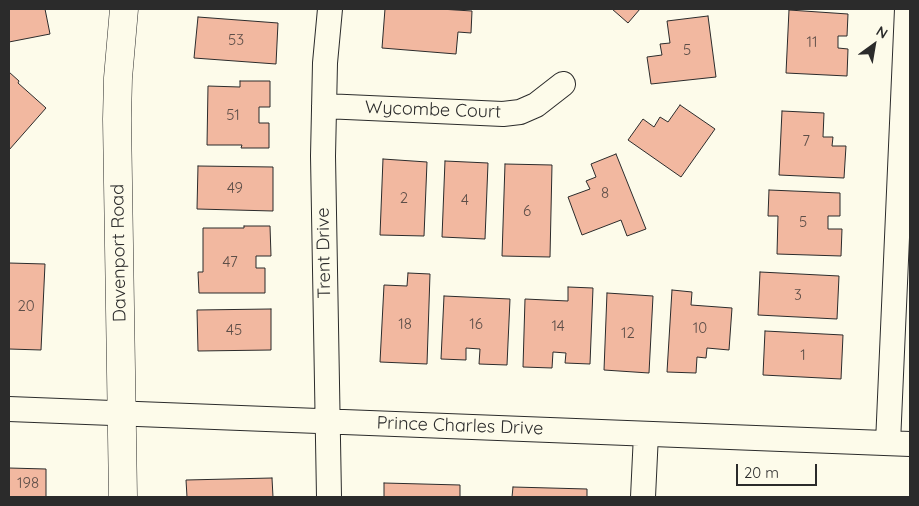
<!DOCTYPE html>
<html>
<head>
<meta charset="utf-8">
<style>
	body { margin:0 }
	#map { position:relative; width:919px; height:506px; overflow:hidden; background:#fdfbea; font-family:Quicksand,sans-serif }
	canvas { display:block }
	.frame { position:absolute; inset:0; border:10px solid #2b2b2b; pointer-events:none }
	.north { position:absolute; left:849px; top:20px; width:50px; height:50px; -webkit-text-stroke:4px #fdfbea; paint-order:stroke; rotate:32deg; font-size:14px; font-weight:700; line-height:20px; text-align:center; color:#2b2b2b }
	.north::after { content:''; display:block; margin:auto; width:18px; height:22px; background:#2b2b2b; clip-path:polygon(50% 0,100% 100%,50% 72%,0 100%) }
	.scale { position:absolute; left:736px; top:464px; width:81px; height:22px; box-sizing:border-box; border:2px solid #2b2b2b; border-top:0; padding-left:6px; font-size:15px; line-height:18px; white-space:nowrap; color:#2b2b2b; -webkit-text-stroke:4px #fdfbea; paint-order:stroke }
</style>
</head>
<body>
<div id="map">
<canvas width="919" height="506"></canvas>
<div class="frame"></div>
<div class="north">N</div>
<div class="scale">20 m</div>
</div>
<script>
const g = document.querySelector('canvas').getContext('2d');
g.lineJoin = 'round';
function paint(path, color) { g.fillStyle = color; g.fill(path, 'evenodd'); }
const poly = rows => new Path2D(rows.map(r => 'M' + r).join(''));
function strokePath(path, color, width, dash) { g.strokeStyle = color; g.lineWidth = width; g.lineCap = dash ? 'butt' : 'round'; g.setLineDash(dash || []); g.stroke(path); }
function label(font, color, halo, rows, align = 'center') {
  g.font = font + ' Quicksand,sans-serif'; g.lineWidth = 4; g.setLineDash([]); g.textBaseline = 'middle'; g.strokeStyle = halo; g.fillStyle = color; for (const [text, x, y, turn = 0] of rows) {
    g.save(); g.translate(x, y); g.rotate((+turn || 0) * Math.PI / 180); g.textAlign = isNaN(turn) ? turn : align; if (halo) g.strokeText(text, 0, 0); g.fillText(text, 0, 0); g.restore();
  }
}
const building = poly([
	[9,9,45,9,50,34,9,42,9,9],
	[385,9,440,9,472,11,471,33,458,32,456,54,382,48,385,9],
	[612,9,640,9,628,23,612,9],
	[789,10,848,14,847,36,838,36,838,48,848,49,847,76,786,73,789,10],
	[708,16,716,77,651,84,647,57,662,55,660,44,670,43,667,21,708,16],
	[198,17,278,23,276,64,194,58,198,17],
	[9,72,19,81,18,83,46,108,9,150,9,72],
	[240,81,270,81,270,107,259,107,259,123,269,123,269,148,241,148,242,145,207,145,208,86,240,87,240,81],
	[680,105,715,129,681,177,628,140,643,119,654,127,660,117,668,122,680,105],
	[782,111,824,113,823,137,833,137,832,146,846,146,844,178,779,175,782,111],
	[616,154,646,229,627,236,621,220,582,235,568,197,590,189,586,181,596,177,591,164,616,154],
	[383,159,427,162,424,236,380,235,383,159],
	[445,161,488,163,485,239,442,237,445,161],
	[505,164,552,165,550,257,502,256,505,164],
	[198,166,273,167,273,211,197,209,198,166],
	[769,190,840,193,840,216,828,216,828,229,842,229,841,256,777,254,778,216,768,216,769,190],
	[244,226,270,226,271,256,256,256,256,268,265,268,265,293,199,293,198,272,203,272,203,228,244,228,244,226],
	[9,263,45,264,41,350,9,349,9,263],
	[760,272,839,276,837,319,758,315,760,272],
	[408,273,430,274,427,364,380,362,384,285,407,286,408,273],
	[568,287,593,288,590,364,565,363,566,353,553,352,552,368,523,367,525,299,568,301,568,287],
	[672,290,692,292,691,305,732,308,729,350,707,348,706,358,697,357,696,373,667,372,672,290],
	[607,293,653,296,649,373,604,370,607,293],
	[444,296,510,299,507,365,479,364,480,349,466,348,466,360,441,359,444,296],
	[271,309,271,350,198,351,197,310,271,309],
	[765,331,843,335,841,379,763,375,765,331],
	[9,468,46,469,46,497,9,497,9,468],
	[272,478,273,497,187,497,186,480,272,478],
	[384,483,460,485,460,497,384,497,384,483],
	[513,487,587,489,587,497,512,497,513,487]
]);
const street = poly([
	[324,106,503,114,520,112,536,105,563,84],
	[9,409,910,444],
	[888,443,907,9],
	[329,497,323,156,325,63,330,9],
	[643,497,646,434]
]);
const secondary = poly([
	[123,497,117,119,118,78,124,9]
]);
const numberNames = [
	["53",236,40],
	["11",812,42],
	["5",687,50],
	["51",233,115],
	["7",806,141],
	["49",235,188],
	["8",605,193],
	["2",404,198],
	["4",465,200],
	["6",527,211],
	["5",803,222],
	["47",230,262],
	["3",798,295],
	["20",26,306],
	["18",405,324],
	["16",476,324],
	["14",558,326],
	["10",700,328],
	["45",234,330],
	["12",628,333],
	["1",803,355],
	["198",28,483]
];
const streetNames = [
	["Wycombe Court",433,110,2],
	["Davenport Road",119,253,-91],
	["Trent Drive",324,253,-91],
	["Prince Charles Drive",460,426,2]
];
paint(building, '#f2b8a0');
strokePath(building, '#2b2b2b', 1);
strokePath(street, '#2b2b2b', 26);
strokePath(secondary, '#2b2b2b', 29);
strokePath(street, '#fdfbea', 24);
strokePath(secondary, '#fdfbea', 28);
label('15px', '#5d4e48', null, numberNames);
label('18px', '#2b2b2b', '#fdfbea', streetNames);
</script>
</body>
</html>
